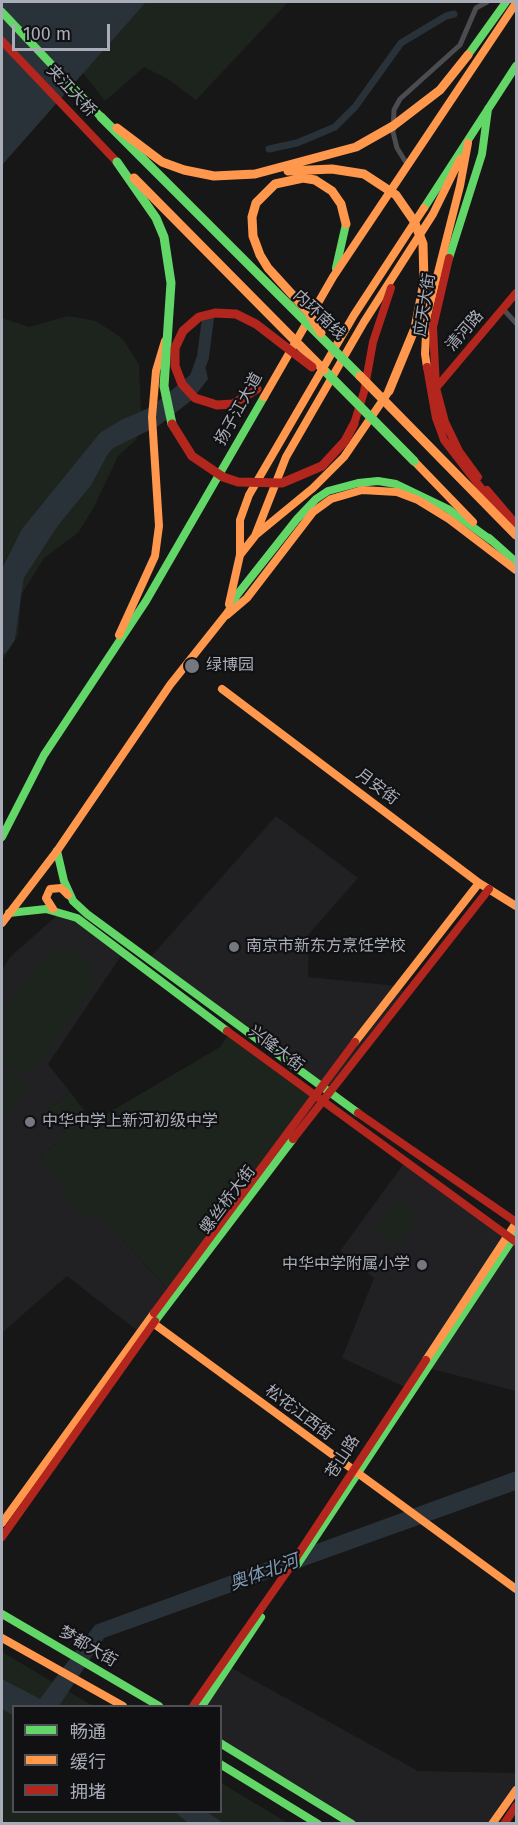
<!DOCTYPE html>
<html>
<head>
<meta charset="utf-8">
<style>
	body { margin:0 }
	#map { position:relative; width:518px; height:1825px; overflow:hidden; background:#171717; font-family:"Fira Sans","Noto Sans SC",sans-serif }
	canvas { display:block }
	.frame { position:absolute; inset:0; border:3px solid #a8adb8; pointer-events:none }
	.legend { position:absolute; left:12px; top:1705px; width:210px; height:108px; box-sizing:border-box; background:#111113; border:2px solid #4d4f55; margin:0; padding:8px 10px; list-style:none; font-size:18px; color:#a8adb8 }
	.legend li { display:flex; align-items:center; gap:12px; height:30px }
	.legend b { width:30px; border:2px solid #4d4f55 }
	.scale { position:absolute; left:12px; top:24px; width:98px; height:27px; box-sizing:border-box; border:3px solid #a8adb8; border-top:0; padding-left:8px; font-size:18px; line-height:21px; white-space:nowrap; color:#a8adb8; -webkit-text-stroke:4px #111113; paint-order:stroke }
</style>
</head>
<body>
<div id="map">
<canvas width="518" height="1825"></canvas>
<div class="frame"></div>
<ul class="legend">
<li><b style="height:8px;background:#63d668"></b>畅通</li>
<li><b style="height:8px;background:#ff974d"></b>缓行</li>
<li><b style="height:8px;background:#b3261e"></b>拥堵</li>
</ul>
<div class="scale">100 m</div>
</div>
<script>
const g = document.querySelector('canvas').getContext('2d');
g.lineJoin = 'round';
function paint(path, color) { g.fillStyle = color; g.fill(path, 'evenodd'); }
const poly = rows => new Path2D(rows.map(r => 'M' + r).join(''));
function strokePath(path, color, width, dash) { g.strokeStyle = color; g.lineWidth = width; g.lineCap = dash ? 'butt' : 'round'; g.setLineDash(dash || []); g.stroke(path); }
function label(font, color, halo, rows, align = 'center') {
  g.font = font + ' "Fira Sans","Noto Sans SC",sans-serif'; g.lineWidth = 4.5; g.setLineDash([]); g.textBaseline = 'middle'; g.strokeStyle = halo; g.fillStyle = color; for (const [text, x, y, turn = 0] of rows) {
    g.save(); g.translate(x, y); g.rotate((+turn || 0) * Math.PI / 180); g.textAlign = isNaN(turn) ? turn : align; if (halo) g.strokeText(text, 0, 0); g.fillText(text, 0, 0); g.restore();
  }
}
const built = poly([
	[276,816,358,878,309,934,308,977,397,986,405,993,328,1092,148,960],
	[61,912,123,953,48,1064,70,1092,48,1109,67,1136,40,1156,84,1218,96,1210,173,1296,144,1336,67,1276,3,1332,2,1330,2,970,10,957],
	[405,1162,508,1235,405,1387,342,1358,374,1278,340,1251],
	[513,1239,516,1242,516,1391,428,1368],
	[228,1666,418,1771,516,1773,516,1790,492,1823,352,1823,221,1743,220,1706,202,1706]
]);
const green = poly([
	[124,2,288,2,196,100,168,79,144,67,105,101,76,64],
	[68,316,96,321,123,339,139,365,141,414,137,439,118,456,94,507,78,533,44,558,21,595,18,635,2,661,2,318,29,327],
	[55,950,74,951,87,958,95,974,93,985,40,1063,25,1071,14,1071,2,1064,2,1012,45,955],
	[230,1033,313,1095,169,1291,96,1210,84,1219,40,1156,67,1136,48,1109,70,1092,93,1122,220,1047],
	[2,1068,27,1087,2,1122],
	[397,1199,420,1215,397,1247,374,1231],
	[2,1652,93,1706,14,1706,14,1812,220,1812,221,1783,288,1823,2,1823]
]);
const water = poly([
	[2,2,146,2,2,165],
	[200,367,206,369,208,379,192,400,158,426,113,448,36,541,18,579,2,648,2,569,22,529,100,433,121,420,151,407],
	[516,1471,516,1490,104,1638,59,1706,14,1706,13,1715,2,1709,2,1679,40,1699,95,1625],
	[175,1812,207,1812,223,1823,188,1823]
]);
const canal = poly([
	[269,149,297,143,335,127,355,107,401,43,446,16,454,14]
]);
const river = poly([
	[194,382,203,357,208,318],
	[2,648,9,638,18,576,53,522,86,482,100,456]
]);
const street = poly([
	[407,164,397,148,393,132,394,110,400,99,460,45,476,8,487,2],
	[503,309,516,323]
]);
const fast = poly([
	[2,12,101,117],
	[468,55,506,2],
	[424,208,516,66],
	[449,258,482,154,488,109],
	[336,268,346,224],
	[489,538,516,562],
	[228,612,237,595,297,519,316,499,328,491,358,483,378,481,396,484,448,509,492,541],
	[2,837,44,755,146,601,264,397],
	[57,851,64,881,73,901,87,914,358,1113],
	[9,913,46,909,77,918,227,1031],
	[155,1321,293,1139],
	[297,1565,516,1234],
	[2,1614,159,1706],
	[202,1706,261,1617],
	[220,1743,352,1824],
	[220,1764,318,1824]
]);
const slow = poly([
	[427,367,425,354,427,316,460,186,468,143],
	[264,397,333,277,516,3],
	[414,461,473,522],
	[257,534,313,488,344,457,387,394],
	[240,555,240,520,249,495,354,315,424,208],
	[229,604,240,555,255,536,286,457,364,322,433,214,460,159],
	[227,615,247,598,313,512,331,499,362,490,397,492,418,500,449,519,516,570],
	[119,635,155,556,159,526,152,417,156,371,165,341],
	[222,689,479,883,516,906],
	[53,909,46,898,50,889,61,888,68,895],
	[2,923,57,851,170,685,228,612],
	[355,1042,479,883],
	[153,1323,516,1589],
	[426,1360,516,1223],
	[2,1523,154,1313],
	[2,1638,123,1706],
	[492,1824,516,1790]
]);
const jam = poly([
	[2,41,117,162],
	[449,258,433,327,436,388,445,422,459,451,478,477],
	[427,367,436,418,444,440,508,523],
	[436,388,516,293],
	[354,424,364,392,373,342,391,288],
	[487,490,516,524],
	[227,1031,516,1242],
	[358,1113,516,1222],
	[293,1139,489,889],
	[154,1313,355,1042],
	[2,1537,155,1321],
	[193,1706,286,1573,426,1360],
	[504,1824,516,1806]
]);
const fastBridge = poly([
	[101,117,360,376],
	[117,162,156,218,164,237,171,283,164,386,172,424],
	[324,370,414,461]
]);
const slowBridge = poly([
	[117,128,162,162,184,170,214,176,255,174,356,147,393,126,440,90,468,55],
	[288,171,332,169,364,174,396,195,414,221,423,244,424,283,415,328,389,391],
	[134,178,324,370],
	[321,333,309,313,268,268,260,255,253,236,252,217,256,203,275,184,303,178,315,180,332,191,341,204,346,224],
	[360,376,516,535]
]);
const jamBridge = poly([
	[257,389,233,404,217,405,195,398,182,384,175,366,175,348,183,331,199,317,215,313,236,314,256,324,312,367],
	[172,424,192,456,223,477,238,482,282,483,322,466,345,441,354,424]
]);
const markers = [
	[192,666,8,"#757880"],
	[234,947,6,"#757880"],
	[30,1122,6,"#757880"],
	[422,1265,6,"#757880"]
];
const streetNames = [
	["夹江大桥",71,91,47],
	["应天大街",425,305,-81],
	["内环南线",319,315,43],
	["清河路",465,331,-49],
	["扬子江大道",239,409,-61],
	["月安街",377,787,37],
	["兴隆大街",276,1049,37],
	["螺丝桥大街",228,1200,-53],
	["松花江西街",299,1413,37],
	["苍山路",343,1457,-57],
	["梦都大街",88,1647,30]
];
const poiNames = [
	["绿博园",206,666],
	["南京市新东方烹饪学校",246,947],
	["中华中学上新河初级中学",42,1122],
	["中华中学附属小学",410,1265,"right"]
];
const waterNames = [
	["奥体北河",264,1573,-20]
];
paint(built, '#212123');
paint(green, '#1d241e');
paint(water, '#2a3239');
strokePath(canal, '#2a3239', 7);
strokePath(river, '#2a3239', 12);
strokePath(street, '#4b4c50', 5);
strokePath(fast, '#63d668', 8);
strokePath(slow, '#ff974d', 8);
strokePath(jam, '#b3261e', 8);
strokePath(fastBridge, '#63d668', 9);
strokePath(slowBridge, '#ff974d', 9);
strokePath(jamBridge, '#b3261e', 9);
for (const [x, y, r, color] of markers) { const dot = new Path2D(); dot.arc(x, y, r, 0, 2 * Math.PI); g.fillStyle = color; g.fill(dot); strokePath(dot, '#111113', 2); }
label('16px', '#a8adb8', '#111113', streetNames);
label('16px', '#a8adb8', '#111113', poiNames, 'left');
label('italic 18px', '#7f9bb3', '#111113', waterNames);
</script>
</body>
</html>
